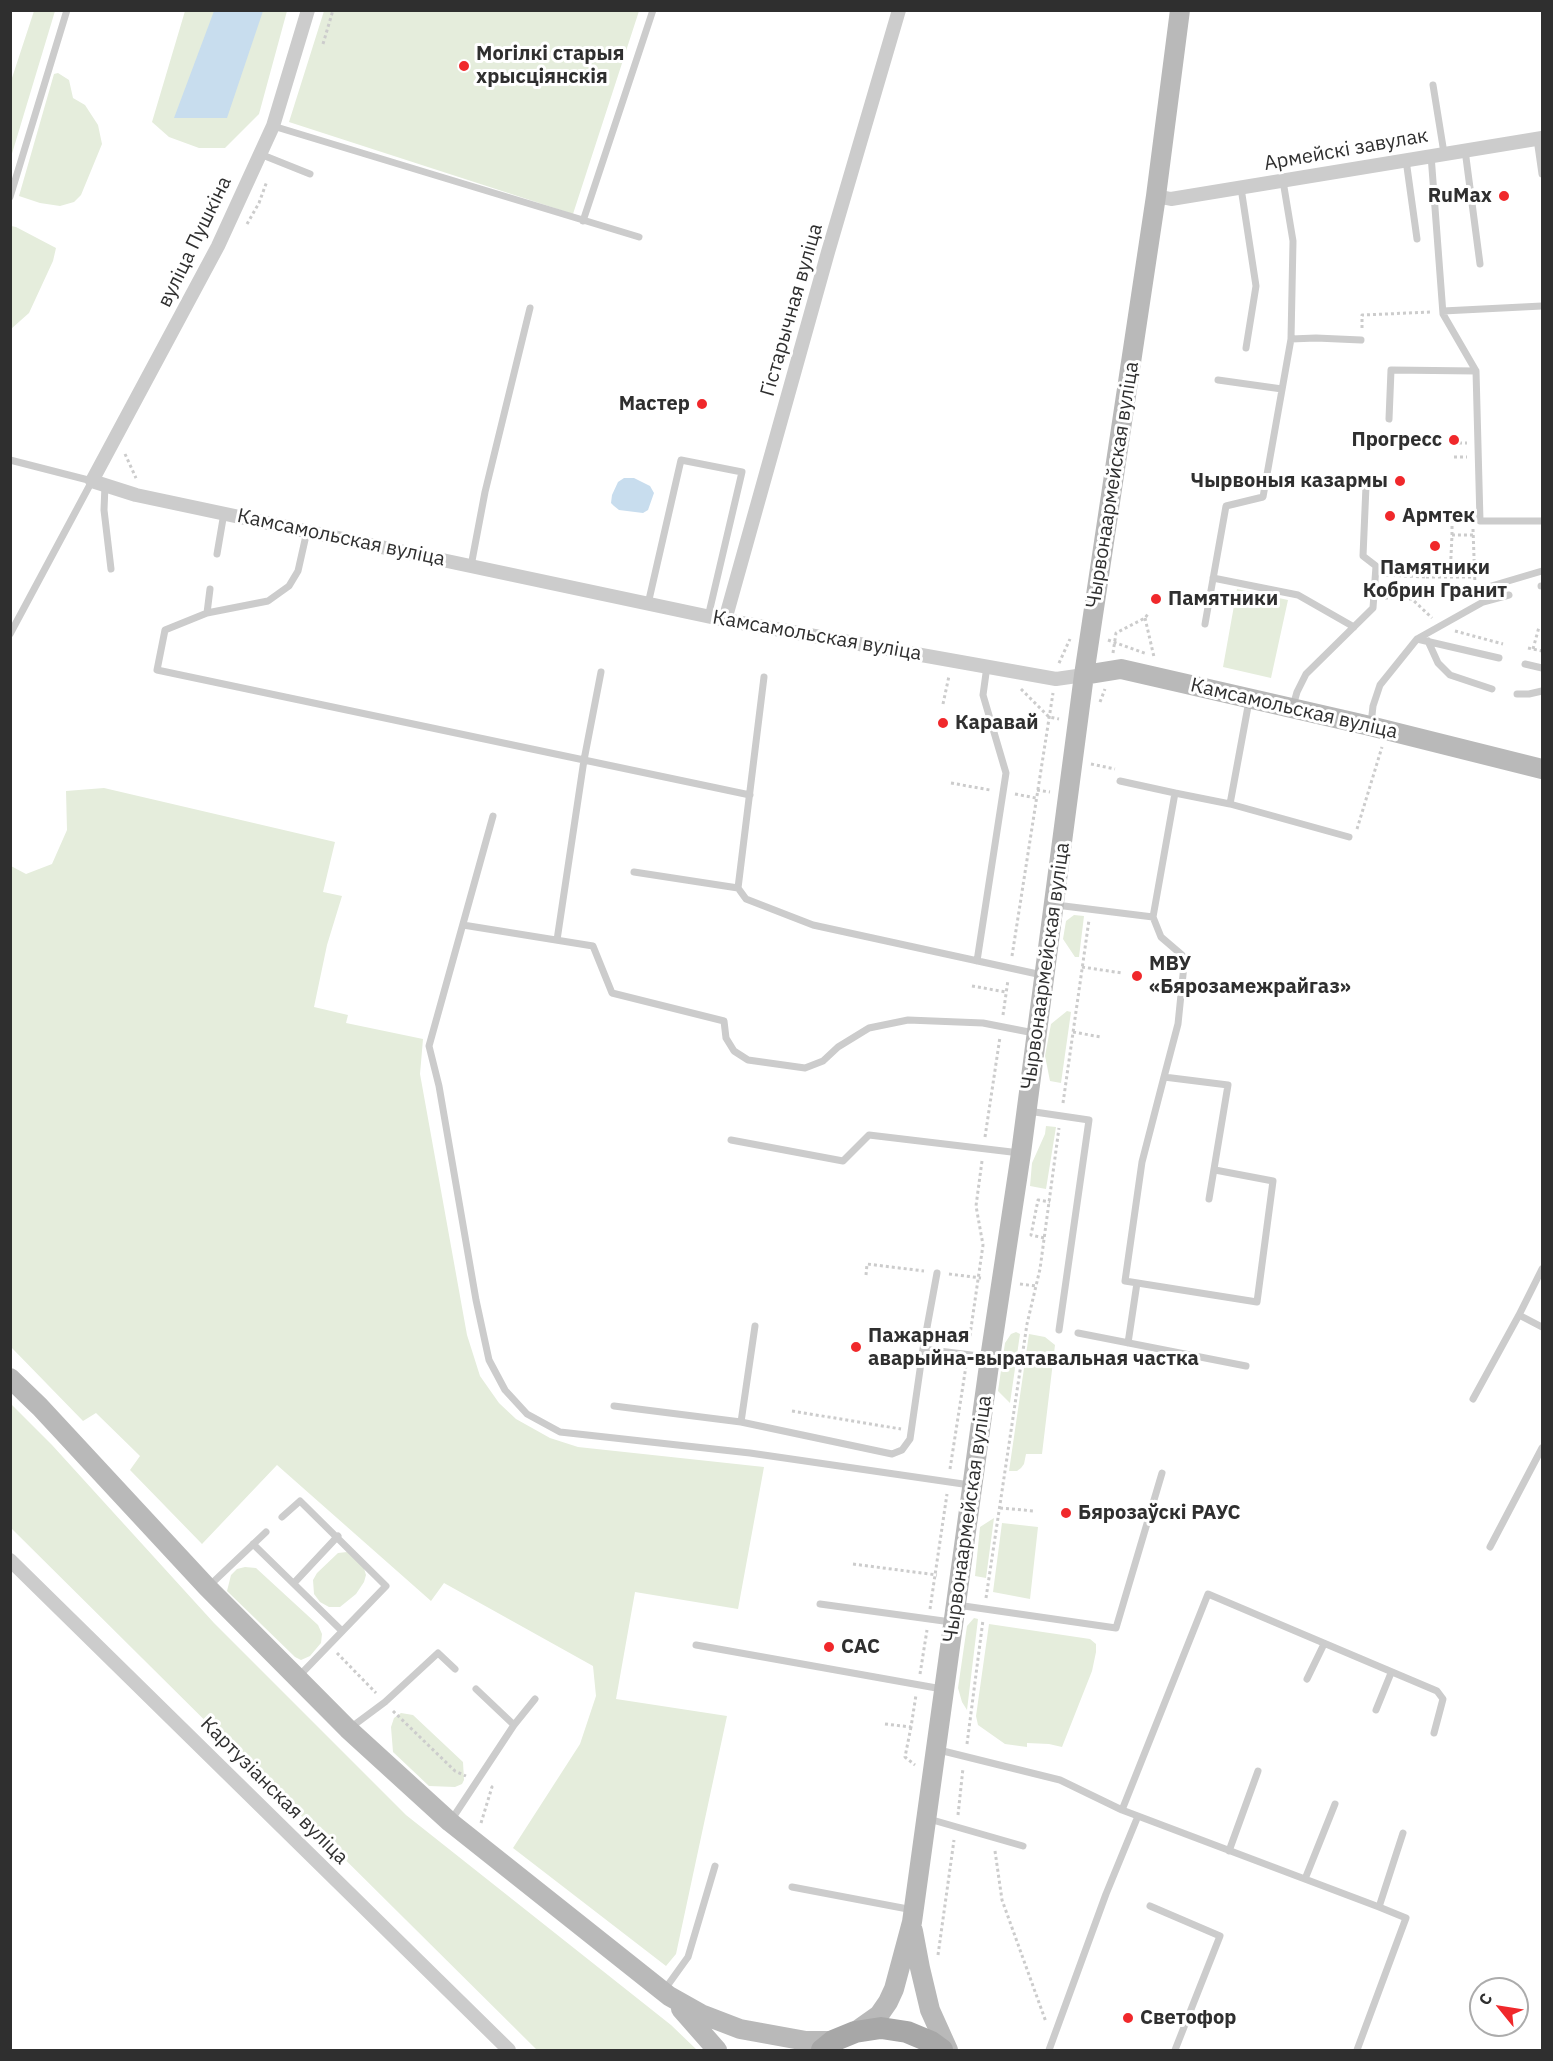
<!DOCTYPE html>
<html>
<head>
<meta charset="utf-8">
<style>
	body { margin:0 }
	#map { position:relative; width:1553px; height:2061px; overflow:hidden; background:#fff; font-family:"IBM Plex Sans",sans-serif }
	canvas { display:block }
	.frame { position:absolute; inset:0; border:12px solid #2f2f2f; pointer-events:none }
	.north { position:absolute; left:1469px; top:1977px; width:60px; height:60px; box-sizing:border-box; background:#fff; border:2px solid #acacac; border-radius:50%; rotate:300deg; font-size:16px; font-weight:700; line-height:24px; text-align:center; color:#2f2f2f }
	.north::after { content:''; display:block; margin:auto; width:21px; height:27px; background:#f0282b; clip-path:polygon(50% 0,100% 100%,50% 72%,0 100%) }
</style>
</head>
<body>
<div id="map">
<canvas width="1553" height="2061"></canvas>
<div class="frame"></div>
<div class="north">С</div>
</div>
<script>
const g = document.querySelector('canvas').getContext('2d');
g.lineJoin = 'round';
function paint(path, color) { g.fillStyle = color; g.fill(path, 'evenodd'); }
const poly = rows => new Path2D(rows.map(r => 'M' + r).join(''));
function strokePath(path, color, width, dash) { g.strokeStyle = color; g.lineWidth = width; g.lineCap = dash ? 'butt' : 'round'; g.setLineDash(dash || []); g.stroke(path); }
function label(font, color, halo, rows, align = 'center') {
  g.font = font + ' "IBM Plex Sans",sans-serif'; g.lineWidth = 6; g.setLineDash([]); g.textBaseline = 'middle'; g.strokeStyle = halo; g.fillStyle = color; for (const [text, x, y, turn = 0] of rows) {
    g.save(); g.translate(x, y); g.rotate((+turn || 0) * Math.PI / 180); g.textAlign = isNaN(turn) ? turn : align; if (halo) g.strokeText(text, 0, 0); g.fillText(text, 0, 0); g.restore();
  }
}
const green = poly([
	[34,11,55,11,11,157,11,81],
	[185,11,287,11,259,114,225,148,199,148,169,137,152,122],
	[324,11,639,11,573,214,289,122],
	[58,73,69,80,73,98,85,105,98,125,102,144,81,195,74,202,60,206,40,203,19,196,54,74],
	[11,226,16,227,56,248,53,261,29,313,11,329],
	[1237,589,1288,600,1271,678,1223,667],
	[104,788,335,842,323,892,342,896,327,945,314,1007,348,1015,346,1023,423,1039,420,1074,467,1335,480,1376,499,1403,516,1419,550,1438,578,1447,764,1467,738,1609,635,1592,616,1699,727,1716,676,1954,666,1966,513,1848,580,1744,596,1696,593,1666,444,1583,431,1601,277,1465,202,1544,130,1470,140,1456,96,1413,83,1421,11,1347,11,866,26,874,52,864,67,830,66,791],
	[1074,915,1084,916,1079,957,1075,957,1063,939,1066,921],
	[1067,1011,1071,1012,1061,1083,1050,1081,1045,1056,1051,1024],
	[1046,1126,1056,1127,1046,1189,1030,1186,1032,1163,1045,1134],
	[1016,1332,1020,1334,1010,1403,998,1391,1005,1343,1011,1334],
	[1029,1334,1045,1337,1055,1345,1042,1454,1026,1454,1024,1464,1021,1468,1017,1471,1009,1471],
	[11,1404,52,1445,214,1623,406,1815,671,2025,697,2050,537,2050,11,1528],
	[994,1518,986,1578,975,1576,980,1527],
	[1002,1523,1038,1527,1030,1599,993,1592],
	[347,1552,363,1565,366,1575,364,1582,356,1594,340,1607,329,1607,320,1602,314,1594,313,1580,317,1573,338,1553],
	[245,1567,256,1568,318,1625,322,1634,321,1643,310,1656,301,1660,295,1657,227,1591,231,1575,237,1569],
	[974,1618,978,1619,967,1710,962,1702,958,1688,967,1626],
	[989,1624,1090,1639,1096,1644,1096,1652,1092,1671,1062,1747,1049,1744,1027,1743,1027,1747,1005,1744,978,1725,976,1716],
	[401,1713,413,1715,463,1762,464,1780,462,1784,455,1787,429,1786,393,1752,391,1727,394,1718]
]);
const water = poly([
	[214,11,263,11,227,118,174,118],
	[624,478,634,478,650,486,654,493,648,510,643,513,619,510,614,506,611,503,612,495,618,482]
]);
const path = poly([
	[323,44,333,10],
	[247,224,259,203,267,181],
	[1362,328,1362,315,1432,312],
	[1459,443,1467,443],
	[125,454,136,478],
	[1454,457,1467,457],
	[1448,517,1452,518,1452,535],
	[1473,529,1475,585],
	[1386,575,1426,577,1427,559],
	[1426,577,1450,577,1452,535,1473,535],
	[1450,577,1474,577],
	[1385,598,1412,599,1432,618],
	[1145,618,1154,657],
	[1455,631,1503,644],
	[1108,640,1147,654],
	[1528,648,1542,651],
	[1533,649,1539,627],
	[1113,653,1116,633,1145,618,1148,614],
	[1059,663,1070,639],
	[1021,689,1049,717,1059,719],
	[1100,702,1105,689],
	[943,704,949,676],
	[1091,764,1115,769],
	[951,783,990,790],
	[1037,790,1050,792],
	[1015,794,1036,798],
	[1357,829,1382,747],
	[1012,956,1053,693],
	[1082,967,1122,973],
	[972,986,1006,992],
	[1003,1015,1008,980],
	[1073,1032,1101,1037],
	[1063,1103,1089,920],
	[985,1137,1000,1037],
	[1044,1238,1031,1235,1038,1200,1050,1202],
	[949,1274,981,1278],
	[866,1275,867,1264,924,1271],
	[1020,1284,1036,1286],
	[969,1342,983,1245,976,1206,982,1161],
	[792,1411,901,1429],
	[950,1469,966,1366],
	[1000,1508,1034,1511],
	[853,1564,937,1575],
	[986,1598,1027,1324,1040,1269,1059,1128],
	[930,1609,947,1494],
	[337,1653,376,1693],
	[920,1674,927,1630],
	[393,1711,455,1771,466,1776],
	[885,1724,911,1727,916,1695],
	[911,1727,905,1757,915,1765],
	[967,1744,983,1620],
	[958,1815,963,1768],
	[481,1823,492,1787,489,1785],
	[995,1851,1002,1900,1046,2022],
	[938,1955,954,1840]
]);
const lane = poly([
	[1433,85,1444,153],
	[273,126,639,237],
	[1537,139,1542,174],
	[1465,150,1480,264],
	[260,154,310,174],
	[1431,155,1443,314,1476,371,1480,521,1542,521],
	[1406,160,1417,239],
	[1283,181,1293,241,1291,339,1316,338,1361,340],
	[1241,188,1256,286,1246,348],
	[10,197,67,10],
	[583,221,653,10],
	[1443,311,1542,306],
	[1218,380,1282,389],
	[1389,419,1391,370,1476,371],
	[10,460,92,481,10,634],
	[105,485,104,510,111,569],
	[217,554,224,513],
	[471,566,485,492,530,308],
	[1213,578,1298,595,1354,627],
	[1541,586,1542,586],
	[210,589,207,613,165,630,157,670,750,795],
	[1483,602,1509,595],
	[648,604,681,460,742,472,708,617],
	[207,613,268,601,289,586,298,571,307,531],
	[1205,624,1226,506,1263,497,1291,339],
	[1417,639,1483,602,1488,587,1542,571],
	[1428,641,1438,663,1450,675,1492,689],
	[1525,664,1542,668],
	[764,677,738,888,746,899,813,925,1042,975],
	[1517,694,1529,694,1542,691],
	[1293,706,1297,692,1306,674,1373,608,1376,566,1363,556,1366,486],
	[1371,724,1373,706,1380,685,1417,639,1499,658],
	[1120,781,1175,793],
	[1230,804,1349,837],
	[493,816,429,1046,439,1086,476,1300,489,1360,505,1390,527,1414,560,1432,750,1453,970,1485],
	[634,872,738,888],
	[1056,905,1153,917,1175,793,1230,804,1249,701],
	[1153,917,1161,937,1182,955,1184,965,1178,1024,1164,1077],
	[463,925,593,946,612,993,724,1021,726,1038,734,1051,748,1060,805,1068,823,1061,838,1047,869,1028,908,1020,983,1023,1034,1033],
	[557,940,584,760,601,672],
	[977,961,1006,773,983,695,987,666],
	[1028,1111,1089,1120,1059,1330],
	[731,1140,843,1161,869,1135,1020,1153],
	[1209,1199,1228,1085,1164,1077,1142,1162,1125,1281,1257,1302,1273,1181,1215,1170],
	[1519,1315,1542,1269],
	[1078,1333,1246,1366],
	[1128,1343,1137,1283],
	[923,1349,937,1273],
	[1473,1399,1519,1315,1542,1327],
	[614,1406,741,1422,892,1454,902,1450,910,1439,923,1349,987,1357],
	[741,1422,755,1326],
	[282,1517,300,1501,386,1586,299,1676],
	[253,1544,342,1631],
	[1490,1547,1542,1448],
	[294,1583,338,1536],
	[209,1586,266,1532],
	[820,1604,951,1622],
	[957,1605,1116,1628,1162,1473],
	[696,1645,942,1689],
	[1307,1679,1324,1644],
	[1376,1710,1391,1673],
	[514,1725,535,1699],
	[350,1728,385,1702,438,1653,455,1669],
	[939,1750,1060,1780,1122,1810,1379,1907,1403,1833],
	[1122,1810,1208,1594,1437,1691,1443,1699,1434,1733],
	[452,1819,514,1725,476,1689],
	[929,1819,1023,1846],
	[1229,1851,1258,1771],
	[1305,1879,1335,1804],
	[792,1887,913,1910],
	[1150,1906,1220,1936,1175,2050],
	[665,1989,688,1957,715,1866],
	[1049,2050,1106,1894,1138,1816],
	[1357,2050,1406,1918,1379,1907]
]);
const street = poly([
	[308,10,273,126,218,246,92,481,136,495,725,620,1056,679,1084,675],
	[1156,196,1171,199,1542,138],
	[725,620,828,252,899,10],
	[10,1560,509,2050]
]);
const secondary = poly([
	[1084,675,1121,669,1370,726,1542,769],
	[10,1378,40,1407,207,1587,348,1729,450,1822,669,1996,701,2014,740,2029,806,2041,833,2041],
	[913,1931,920,1968,930,2010,948,2050],
	[681,2009,717,2050],
	[855,2032,879,2015,888,2002,894,1989,912,1922,990,1358,1021,1153,1084,675,1156,196,1180,10]
]);
const primary = poly([
	[822,2050,833,2041,855,2032,881,2028,907,2032,931,2042,942,2050]
]);
const markers = [
	[464,66,6,"#f0282b"],
	[1504,196,6,"#f0282b"],
	[702,404,6,"#f0282b"],
	[1454,440,6,"#f0282b"],
	[1400,481,6,"#f0282b"],
	[1390,516,6,"#f0282b"],
	[1435,546,6,"#f0282b"],
	[1156,599,6,"#f0282b"],
	[943,723,6,"#f0282b"],
	[1137,976,6,"#f0282b"],
	[856,1347,6,"#f0282b"],
	[1066,1513,6,"#f0282b"],
	[829,1647,6,"#f0282b"],
	[1128,2018,6,"#f0282b"]
];
const poiNames = [
	["Могілкі старыя",476,54],
	["хрысціянскія",476,77],
	["RuMax",1492,196,"right"],
	["Мастер",690,404,"right"],
	["Прогресс",1442,440,"right"],
	["Чырвоныя казармы",1388,481,"right"],
	["Армтек",1402,516],
	["Памятники",1435,568,"center"],
	["Кобрин Гранит",1435,591,"center"],
	["Памятники",1168,599],
	["Каравай",955,723],
	["МВУ",1149,964],
	["«Бярозамежрайгаз»",1149,987],
	["Пажарная",868,1336],
	["аварыйна-выратавальная частка",868,1359],
	["Бярозаўскі РАУС",1078,1513],
	["САС",841,1647],
	["Светофор",1140,2018]
];
const streetNames = [
	["Армейскі завулак",1346,150,-10],
	["вуліца Пушкіна",195,242,-64],
	["Гістарычная вуліца",792,310,-74],
	["Чырвонаармейская вуліца",1113,485,-81],
	["Камсамольская вуліца",341,538,12],
	["Камсамольская вуліца",817,636,10],
	["Камсамольская вуліца",1294,709,13],
	["Чырвонаармейская вуліца",1046,966,-82],
	["Чырвонаармейская вуліца",968,1519,-82],
	["Картузіанская вуліца",274,1791,45]
];
paint(green, '#e5eddc');
paint(water, '#c8ddee');
strokePath(path, '#ccc', 3, [3, 3]);
strokePath(lane, '#ccc', 7);
strokePath(street, '#ccc', 14);
strokePath(secondary, '#b9b9b9', 20);
strokePath(primary, '#a7a7a7', 22);
for (const [x, y, r, color] of markers) { const dot = new Path2D(); dot.arc(x, y, r, 0, 2 * Math.PI); g.fillStyle = color; g.fill(dot); strokePath(dot, '#fff', 2); }
label('bold 20px', '#2f2f2f', '#fff', poiNames, 'left');
label('20px', '#2f2f2f', '#fff', streetNames);
</script>
</body>
</html>
